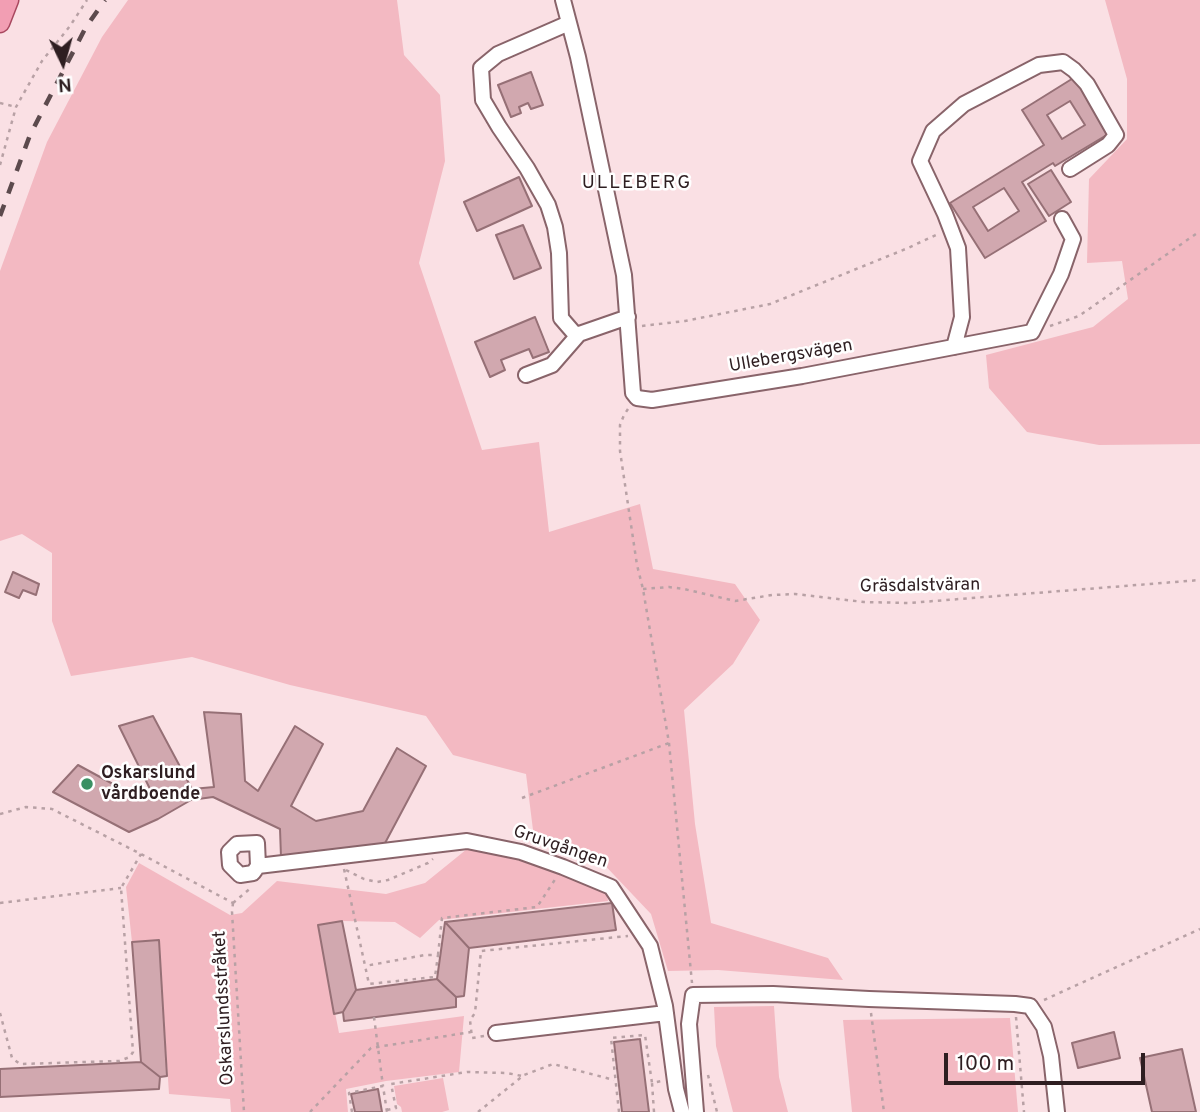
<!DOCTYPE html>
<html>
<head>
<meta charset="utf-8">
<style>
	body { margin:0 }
	#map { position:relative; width:1200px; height:1112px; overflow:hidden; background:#fae0e4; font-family:Overpass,sans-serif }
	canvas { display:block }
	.north { position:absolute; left:28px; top:28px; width:70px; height:70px; -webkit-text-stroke:5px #fff; paint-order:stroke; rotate:175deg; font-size:19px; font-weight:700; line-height:28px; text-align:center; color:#2e1e21 }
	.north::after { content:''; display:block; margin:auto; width:24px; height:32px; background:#2e1e21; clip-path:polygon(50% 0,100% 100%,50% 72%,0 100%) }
	.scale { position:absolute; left:944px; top:1053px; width:201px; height:32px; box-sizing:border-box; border:4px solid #2e1e21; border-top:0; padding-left:9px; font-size:21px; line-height:24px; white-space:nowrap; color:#2e1e21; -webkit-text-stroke:5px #fff; paint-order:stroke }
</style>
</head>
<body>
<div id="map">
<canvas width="1200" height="1112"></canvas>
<div class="north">N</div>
<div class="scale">100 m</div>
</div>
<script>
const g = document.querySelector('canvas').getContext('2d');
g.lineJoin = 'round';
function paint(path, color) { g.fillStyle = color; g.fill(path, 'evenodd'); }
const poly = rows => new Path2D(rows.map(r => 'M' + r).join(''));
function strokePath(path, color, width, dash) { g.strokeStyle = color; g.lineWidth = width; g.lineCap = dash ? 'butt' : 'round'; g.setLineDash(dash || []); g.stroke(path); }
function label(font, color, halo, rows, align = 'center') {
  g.font = font + ' Overpass,sans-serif'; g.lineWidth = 5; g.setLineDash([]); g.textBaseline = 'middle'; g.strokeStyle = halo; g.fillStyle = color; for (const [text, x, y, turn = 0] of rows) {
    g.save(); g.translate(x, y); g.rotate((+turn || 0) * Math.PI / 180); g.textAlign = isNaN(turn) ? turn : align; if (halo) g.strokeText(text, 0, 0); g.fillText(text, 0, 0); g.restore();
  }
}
const green = poly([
	[128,0,397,0,404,55,440,95,445,161,419,263,482,450,539,442,549,532,640,504,653,569,735,584,760,620,733,664,684,710,695,824,711,923,828,958,843,980,718,970,668,971,651,914,596,856,534,838,526,774,453,755,426,716,290,685,192,657,71,676,52,621,52,553,22,534,0,541,0,271,47,142,102,37],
	[1105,0,1200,0,1200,444,1099,445,1027,432,989,388,986,355,1093,327,1128,299,1122,261,1087,263,1089,179,1127,139,1127,79],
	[467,849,514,855,606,889,608,901,439,920,420,938,395,922,342,921,318,926,339,1033,464,1016,459,1072,386,1081,346,1089,348,1112,231,1112,230,1099,169,1094,159,941,132,942,126,887,139,863,230,915,242,913,277,881,386,894,425,883],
	[774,1006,779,1077,788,1112,733,1112,716,1046,714,1007],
	[1010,1018,1018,1112,852,1112,843,1020],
	[443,1078,449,1110,442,1112,402,1112,401,1107,397,1104,394,1086]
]);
const building = poly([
	[531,72,543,105,531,109,528,103,519,107,521,113,511,117,498,85,531,72],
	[1075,77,1110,133,1055,166,1053,163,1022,182,1046,221,985,258,950,203,1044,145,1022,110,1075,77],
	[1070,101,1085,125,1062,139,1047,115,1070,101],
	[1004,188,1019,211,988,231,973,207,1004,188],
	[1051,170,1071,202,1049,216,1028,184,1051,170],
	[519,177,532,206,477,231,464,202,519,177],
	[523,225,541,268,514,279,496,235,523,225],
	[535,317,549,352,533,358,529,349,501,360,505,370,490,377,475,342,535,317],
	[13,572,39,584,36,595,23,590,19,598,5,592,13,572],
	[204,712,241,714,245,781,258,791,295,726,323,744,291,806,316,821,363,811,397,748,426,766,384,845,281,857,280,829,213,797,191,800,158,819,129,832,53,792,78,765,135,796,151,791,119,726,153,716,192,789,214,787,204,712],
	[612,903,616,930,469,948,445,922,612,903],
	[342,921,356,990,343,1012,334,1014,318,925,342,921],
	[445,922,469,948,464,996,456,997,437,979,445,922],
	[159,940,167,1076,160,1077,141,1062,132,942,159,940],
	[437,979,456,997,456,1007,344,1021,343,1012,356,990,437,979],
	[1114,1032,1120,1058,1078,1068,1072,1043,1114,1032],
	[640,1039,649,1112,622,1112,614,1042,640,1039],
	[1182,1049,1196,1112,1152,1112,1140,1058,1182,1049],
	[141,1062,160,1077,159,1089,0,1097,0,1069,141,1062],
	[378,1089,382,1112,355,1112,351,1094,378,1089]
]);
const path = poly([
	[0,103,16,107],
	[0,165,16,107,42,61,70,26,87,0],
	[642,326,685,321,770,304,908,248,938,234],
	[1050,326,1079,316,1200,231],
	[628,409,624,415,620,425,620,451,637,565,643,589,669,743,692,983],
	[643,589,669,587,684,589,735,601,772,595,795,594,864,602,909,603,1200,580],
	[522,798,669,743],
	[0,814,26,807,52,809,141,854,233,903],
	[344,869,369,984,435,977,438,955,425,955,365,966],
	[346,870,364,879,377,882,388,880,428,863,433,859],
	[0,903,121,888],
	[233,903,252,887],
	[233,903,232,912,244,1112],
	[438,955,442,918,537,907,556,878],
	[1044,1000,1200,929],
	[0,1013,12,1058,20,1064,119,1061,130,1057,133,1052,121,888,141,854],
	[871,1013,884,1112],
	[374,1017,383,1086],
	[1016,1017,1024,1112],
	[484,1036,472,1038,470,1020,475,1013,481,951,628,936],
	[708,1075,717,1112],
	[387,1110,396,1108,391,1084,467,1072,507,1073,522,1076],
	[310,1112,371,1048,471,1032],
	[352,1112,349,1093,383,1086,387,1112],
	[478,1112,524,1075,553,1064,614,1080],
	[619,1112,611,1038,645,1035,652,1083],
	[654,1112,652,1083,662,1081]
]);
const minor = poly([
	[563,0,578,57,624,275,633,393,637,398,652,400,802,376,1032,332,1061,274,1073,239,1062,219],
	[569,23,498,54,481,68,483,100,499,127,527,168,548,205,555,227,559,253,561,318,574,333,579,334,628,317],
	[954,347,962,317,958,248,945,214,920,161,933,131,964,104,1039,65,1063,62,1074,70,1087,84,1116,135,1108,145,1070,169],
	[526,375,552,365,579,334],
	[258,866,257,843,237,844,229,852,230,865,240,875,253,873,258,866,467,841,521,852,563,867,611,887,650,946,665,1006,676,1089,682,1112],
	[496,1033,666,1013],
	[696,1112,689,1024,693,995,773,994,869,999,1015,1004,1030,1006,1044,1027,1051,1056,1057,1112]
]);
const major = poly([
	[0,23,9,0]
]);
const rail = poly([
	[0,216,30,135,86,27,105,0]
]);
const markers = [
	[87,784,7,"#3a9063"]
];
const streetNames = [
	["Ullebergsvägen",791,357,-10],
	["Gräsdalstväran",920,587,-1],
	["Gruvgången",560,848,19],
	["Oskarslundsstråket",225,1008,-93]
];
const poiNames = [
	["Oskarslund",101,774],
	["vårdboende",101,795]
];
const neighbourhoodNames = [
	["ULLEBERG",637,184]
];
paint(green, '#f3b9c2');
paint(building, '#d1a8af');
strokePath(building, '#967076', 2);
strokePath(minor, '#89646a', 18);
strokePath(major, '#a8485f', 21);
strokePath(path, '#b8a1a5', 2.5, [3.5, 5]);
strokePath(minor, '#fff', 14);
strokePath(major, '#f29eb3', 18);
strokePath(rail, '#5c4a4d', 4.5, [12, 12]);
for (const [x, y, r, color] of markers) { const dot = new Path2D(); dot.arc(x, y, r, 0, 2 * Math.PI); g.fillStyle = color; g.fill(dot); strokePath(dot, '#fff', 2.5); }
label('18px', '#2e1e21', '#fff', streetNames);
label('bold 18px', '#2e1e21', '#fff', poiNames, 'left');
g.letterSpacing = '2px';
label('19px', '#2e1e21', '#fff', neighbourhoodNames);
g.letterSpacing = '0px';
</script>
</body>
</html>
